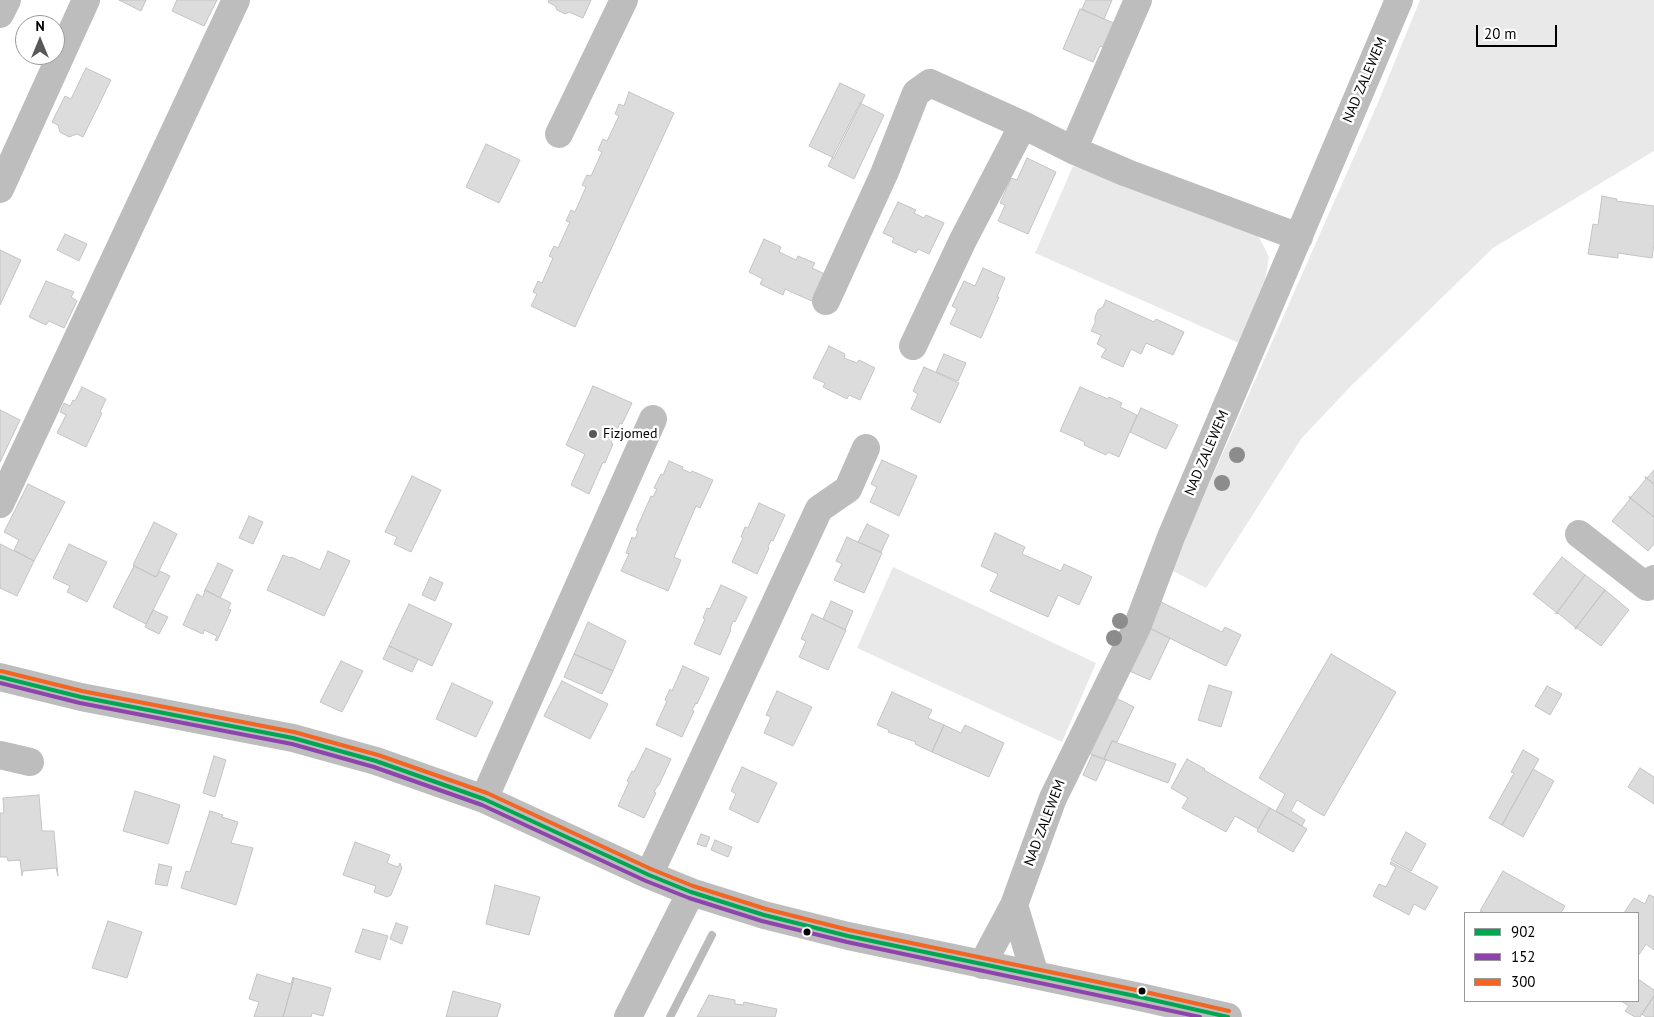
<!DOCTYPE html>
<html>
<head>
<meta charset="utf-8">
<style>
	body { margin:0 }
	#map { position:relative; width:1654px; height:1017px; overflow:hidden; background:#fff; font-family:"PT Sans",sans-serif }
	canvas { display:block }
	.legend { position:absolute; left:1464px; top:912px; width:175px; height:90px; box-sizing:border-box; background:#fff; border:1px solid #999; margin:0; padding:6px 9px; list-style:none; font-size:15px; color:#000 }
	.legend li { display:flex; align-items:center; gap:10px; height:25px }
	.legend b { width:25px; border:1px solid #999 }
	.north { position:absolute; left:15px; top:15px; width:50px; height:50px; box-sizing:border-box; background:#fff; border:1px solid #999; border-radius:50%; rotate:0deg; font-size:14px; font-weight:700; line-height:20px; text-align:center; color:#000 }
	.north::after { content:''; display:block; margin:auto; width:18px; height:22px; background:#595959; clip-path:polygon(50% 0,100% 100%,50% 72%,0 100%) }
	.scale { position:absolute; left:1476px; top:25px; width:81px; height:22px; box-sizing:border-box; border:2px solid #000; border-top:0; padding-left:6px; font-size:15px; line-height:18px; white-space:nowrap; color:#000; -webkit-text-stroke:4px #fff; paint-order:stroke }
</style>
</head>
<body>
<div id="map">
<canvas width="1654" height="1017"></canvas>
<ul class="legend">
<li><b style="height:6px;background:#00a651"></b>902</li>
<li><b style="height:6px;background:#8e44ad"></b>152</li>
<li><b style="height:6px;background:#f26522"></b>300</li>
</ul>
<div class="north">N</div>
<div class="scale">20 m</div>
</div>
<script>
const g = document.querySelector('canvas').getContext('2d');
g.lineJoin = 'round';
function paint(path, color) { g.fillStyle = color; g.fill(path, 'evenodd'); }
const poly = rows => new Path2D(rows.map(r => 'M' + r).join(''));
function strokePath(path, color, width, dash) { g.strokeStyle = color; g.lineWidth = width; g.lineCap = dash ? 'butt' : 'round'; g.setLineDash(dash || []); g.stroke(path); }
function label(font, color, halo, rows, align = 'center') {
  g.font = font + ' "PT Sans",sans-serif'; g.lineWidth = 5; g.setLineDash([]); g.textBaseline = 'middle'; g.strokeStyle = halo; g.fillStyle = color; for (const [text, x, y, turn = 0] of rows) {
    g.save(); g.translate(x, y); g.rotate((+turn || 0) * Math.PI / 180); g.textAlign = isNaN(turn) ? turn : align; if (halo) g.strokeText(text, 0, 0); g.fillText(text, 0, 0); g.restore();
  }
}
const green = poly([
	[1420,0,1654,0,1654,151,1493,248,1349,388,1301,439,1206,588,1171,570,1377,105],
	[1073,166,1257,233,1269,257,1265,279,1239,343,1035,253],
	[893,567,1096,663,1062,742,857,648]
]);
const stream = poly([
	[670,1017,712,935]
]);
const building = poly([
	[119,0,146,0,141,11,119,0],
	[177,0,217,0,204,26,172,11,177,0],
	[549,0,591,0,583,18,569,12,565,14,557,10,555,6,548,2,549,0],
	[1086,0,1112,0,1104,19,1082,9,1086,0],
	[1080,9,1116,24,1106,48,1100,46,1093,62,1063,49,1080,9],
	[86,68,111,80,83,137,77,134,69,137,60,132,58,125,52,122,65,96,71,99,86,68],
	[840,83,865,95,834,158,809,146,840,83],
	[629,92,674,113,575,327,531,306,537,294,533,292,538,281,542,283,553,258,549,256,554,246,558,248,570,222,566,221,571,210,575,212,586,187,582,185,587,175,591,176,602,152,598,150,603,139,607,141,619,116,615,114,619,104,624,106,629,92],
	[860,103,884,115,854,179,828,166,860,103],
	[486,144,520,160,499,203,466,187,486,144],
	[1027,158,1056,172,1028,234,998,221,1005,205,1000,203,1011,178,1017,180,1027,158],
	[1602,196,1617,199,1616,201,1654,206,1654,244,1652,258,1618,253,1618,258,1588,254,1593,224,1598,225,1602,196],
	[898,202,916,210,914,213,924,218,926,215,944,223,929,254,918,249,916,253,892,242,894,238,883,233,898,202],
	[65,234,87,244,79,261,57,250,65,234],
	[764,239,781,247,779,252,796,260,798,256,815,263,812,268,827,275,814,302,785,289,783,295,760,284,763,279,749,272,764,239],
	[0,250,21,260,0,305,0,250],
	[983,268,1005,278,997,297,999,297,981,338,950,324,957,309,952,306,964,281,975,286,983,268],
	[46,281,74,292,71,297,77,301,64,328,49,321,46,325,29,317,46,281],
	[1106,300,1154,322,1156,319,1184,332,1173,355,1146,343,1141,354,1131,349,1123,367,1101,357,1106,349,1097,344,1101,335,1091,331,1095,323,1095,317,1098,310,1103,307,1106,300],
	[829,346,845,354,844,358,857,363,859,360,875,368,860,400,849,395,847,399,823,387,825,383,813,378,829,346],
	[944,354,966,363,958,381,936,372,944,354],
	[924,367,959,383,940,423,911,409,918,394,913,391,924,367],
	[593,386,632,403,622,424,620,423,611,443,613,444,605,463,603,462,589,494,571,485,585,454,566,445,593,386],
	[82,387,106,399,100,412,102,413,86,447,57,433,66,415,60,412,64,403,70,406,73,400,75,401,82,387],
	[1080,387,1108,399,1109,397,1122,403,1120,407,1137,415,1119,457,1108,452,1106,455,1084,445,1085,442,1060,431,1080,387],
	[1141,408,1178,425,1166,449,1130,432,1141,408],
	[0,410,20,420,0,462,0,410],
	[882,460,917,476,899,516,870,502,877,487,871,484,882,460],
	[669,461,683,467,682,469,691,473,692,471,713,480,700,508,696,506,674,557,681,560,668,591,621,571,629,554,626,553,632,537,635,539,638,531,636,530,651,496,653,497,657,489,654,488,661,474,663,475,669,461],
	[1654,470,1654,484,1645,477,1647,478,1654,470],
	[412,476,441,490,411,552,394,544,397,537,385,532,412,476],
	[1645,477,1654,484,1654,517,1629,497,1631,497,1646,479,1645,477],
	[28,484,65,502,34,561,14,550,19,540,4,532,28,484],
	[1629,497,1654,517,1654,544,1648,551,1612,521,1630,499,1629,497],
	[759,503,785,515,773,541,771,540,768,547,769,548,757,574,732,562,743,538,741,537,745,527,748,528,759,503],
	[249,516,263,522,253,544,239,538,249,516],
	[154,522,177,534,156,577,133,565,154,522],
	[867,524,889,535,881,552,858,542,867,524],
	[995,533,1025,547,1022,554,1061,571,1064,564,1092,577,1079,605,1058,595,1048,617,990,591,998,574,981,566,995,533],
	[847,537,882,553,864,593,834,580,842,564,836,561,847,537],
	[0,544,34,561,17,596,0,588,0,544],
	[69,544,107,562,87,602,67,592,70,586,53,578,69,544],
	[328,551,350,561,324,616,267,590,283,555,290,558,291,557,320,570,328,551],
	[1562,557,1585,575,1556,614,1556,612,1533,594,1562,557],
	[218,563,233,570,220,598,205,590,218,563],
	[134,566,156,577,160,571,170,576,146,624,113,607,134,566],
	[1585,575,1605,590,1575,629,1575,627,1558,613,1556,614,1585,575],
	[430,577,443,583,435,601,422,595,430,577],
	[721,585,747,597,735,622,733,621,730,629,731,630,720,655,694,644,705,619,703,618,707,608,710,609,721,585],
	[205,590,231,603,228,609,231,610,217,641,215,640,217,636,204,630,203,634,183,625,197,594,203,597,205,590],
	[1605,590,1629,610,1601,646,1577,628,1575,629,1605,590],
	[831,601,853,611,845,630,823,619,831,601],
	[1161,602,1222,632,1225,627,1241,635,1226,666,1149,628,1161,602],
	[409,604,452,624,432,666,389,646,409,604],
	[153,610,168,617,159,634,145,627,153,610],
	[812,614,846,630,828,670,799,657,806,641,801,639,812,614],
	[588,622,626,641,613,671,574,654,588,622],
	[1146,626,1170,638,1150,680,1127,670,1146,626],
	[389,646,418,659,412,672,383,659,389,646],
	[574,654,613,671,602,694,564,677,574,654],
	[1331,654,1396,692,1324,816,1297,800,1291,811,1305,820,1302,826,1276,811,1285,794,1259,778,1331,654],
	[341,661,363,671,342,712,320,702,341,661],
	[683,666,709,678,697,704,696,703,692,710,694,711,682,737,656,725,667,701,665,700,670,689,672,691,683,666],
	[562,681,608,704,590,739,544,716,562,681],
	[452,683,493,702,476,737,436,719,452,683],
	[1209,685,1232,692,1221,727,1198,720,1209,685],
	[1547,686,1562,694,1550,715,1535,706,1547,686],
	[777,691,812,707,793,746,764,733,771,717,766,715,777,691],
	[892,692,932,710,928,718,944,725,932,752,915,744,916,742,888,732,889,730,877,725,892,692],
	[1114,697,1134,707,1117,742,1112,741,1104,759,1088,753,1114,697],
	[944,725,961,733,965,725,1004,743,989,777,932,752,944,725],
	[1112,741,1176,764,1168,783,1104,759,1112,741],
	[646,748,671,759,659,785,658,785,654,792,656,793,644,818,618,806,629,782,627,781,632,771,634,772,646,748],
	[1523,750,1539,759,1502,825,1489,818,1514,773,1511,772,1523,750],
	[1092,755,1106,760,1096,781,1083,775,1092,755],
	[214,756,226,760,215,797,203,793,214,756],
	[1187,759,1205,769,1204,770,1270,808,1258,829,1235,816,1226,832,1182,808,1188,798,1171,788,1187,759],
	[742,767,777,783,758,823,729,809,736,794,731,791,742,767],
	[1640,768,1654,777,1654,804,1628,787,1640,768],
	[1533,769,1554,781,1523,837,1502,825,1533,769],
	[135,791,180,805,168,844,123,831,135,791],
	[39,795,42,831,54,831,58,876,56,868,23,871,22,876,20,860,8,861,7,857,0,857,0,813,4,813,3,798,39,795],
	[1270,808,1307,829,1293,852,1257,831,1270,808],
	[210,811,223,815,222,817,238,822,231,843,253,848,236,905,181,888,186,871,190,872,210,811],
	[1406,832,1426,844,1411,871,1391,860,1406,832],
	[701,834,710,837,706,847,697,844,701,834],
	[715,840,732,847,728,857,711,850,715,840],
	[355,842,390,855,387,863,398,867,400,863,402,868,391,895,387,897,374,892,376,886,343,875,355,842],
	[1391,862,1438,887,1425,910,1414,904,1409,915,1373,896,1379,884,1386,887,1396,867,1390,864,1391,862],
	[159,864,172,867,167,886,155,884,159,864],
	[1503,871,1565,906,1561,913,1485,913,1480,911,1503,871],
	[495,885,540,897,529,935,486,924,495,885],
	[1649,895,1654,897,1654,950,1646,944,1638,956,1638,913,1624,913,1634,898,1645,904,1649,895],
	[108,921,142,932,127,978,92,968,108,921],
	[396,923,408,927,402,944,390,939,396,923],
	[363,929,388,936,380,960,355,952,363,929],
	[257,974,291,984,293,977,294,978,283,1017,254,1017,259,1002,249,999,257,974],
	[294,978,331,988,323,1016,312,1013,311,1017,283,1017,294,978],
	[1638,979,1654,990,1654,996,1640,1017,1635,1017,1625,1011,1629,1006,1621,1001,1638,1001,1638,979],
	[453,991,501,1004,497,1017,446,1017,453,991],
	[709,995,735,1000,735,1004,743,1005,744,1002,777,1009,775,1017,697,1017,709,995],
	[1654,996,1654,1017,1646,1017,1642,1014,1654,996]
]);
const minor = poly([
	[1138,0,1073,150,1127,173,1299,237],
	[0,14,7,0],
	[559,134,624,0],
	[0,189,86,0],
	[826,301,884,174,916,93,930,83,1023,125],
	[913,346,963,240,1023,125,1073,150],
	[0,504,236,0],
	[1579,534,1647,587,1654,579],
	[0,677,81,697,293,738,376,761,484,799,649,875,691,892,764,915,848,936,1140,997,1228,1017],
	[0,755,30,762],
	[484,799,653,419],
	[649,875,819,509,848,489,866,448],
	[1014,905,1035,975],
	[982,965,1014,905,1053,798,1137,627,1171,537,1399,0],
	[628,1017,691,892]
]);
const bus1 = poly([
	[0,677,81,697,293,738,376,761,484,799,649,875,691,892,764,915,848,936,1140,997,1228,1017]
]);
const bus2 = poly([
	[0,683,80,703,292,744,374,767,482,805,646,881,689,898,762,921,847,942,1200,1017]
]);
const bus3 = poly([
	[1,671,82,691,294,732,378,755,487,793,651,869,693,886,766,909,849,930,1141,991,1229,1011]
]);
const trees = [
	[1237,455],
	[1222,483],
	[1120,621],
	[1114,638]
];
const markers = [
	[593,434,5,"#595959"],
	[807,932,4.5,"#000"],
	[1142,991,4.5,"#000"]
];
const streetNames = [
	["NAD ZALEWEM",1365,80,-67],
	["NAD ZALEWEM",1207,453,-67],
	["NAD ZALEWEM",1045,823,-69]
];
const poiNames = [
	["Fizjomed",603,434]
];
paint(green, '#e9e9e9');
strokePath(stream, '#bbb', 8);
paint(building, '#dcdcdc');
strokePath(building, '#c4c4c4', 1);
strokePath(minor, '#bdbdbd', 28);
strokePath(bus1, '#00a651', 4);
strokePath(bus2, '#8e44ad', 4);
strokePath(bus3, '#f26522', 4);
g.fillStyle = '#8c8c8c';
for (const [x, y] of trees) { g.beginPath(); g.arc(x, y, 8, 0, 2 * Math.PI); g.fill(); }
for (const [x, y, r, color] of markers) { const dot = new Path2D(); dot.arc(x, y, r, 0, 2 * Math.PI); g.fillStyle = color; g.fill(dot); strokePath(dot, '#fff', 2); }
label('14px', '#000', '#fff', streetNames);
label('14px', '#000', '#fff', poiNames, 'left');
</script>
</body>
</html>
